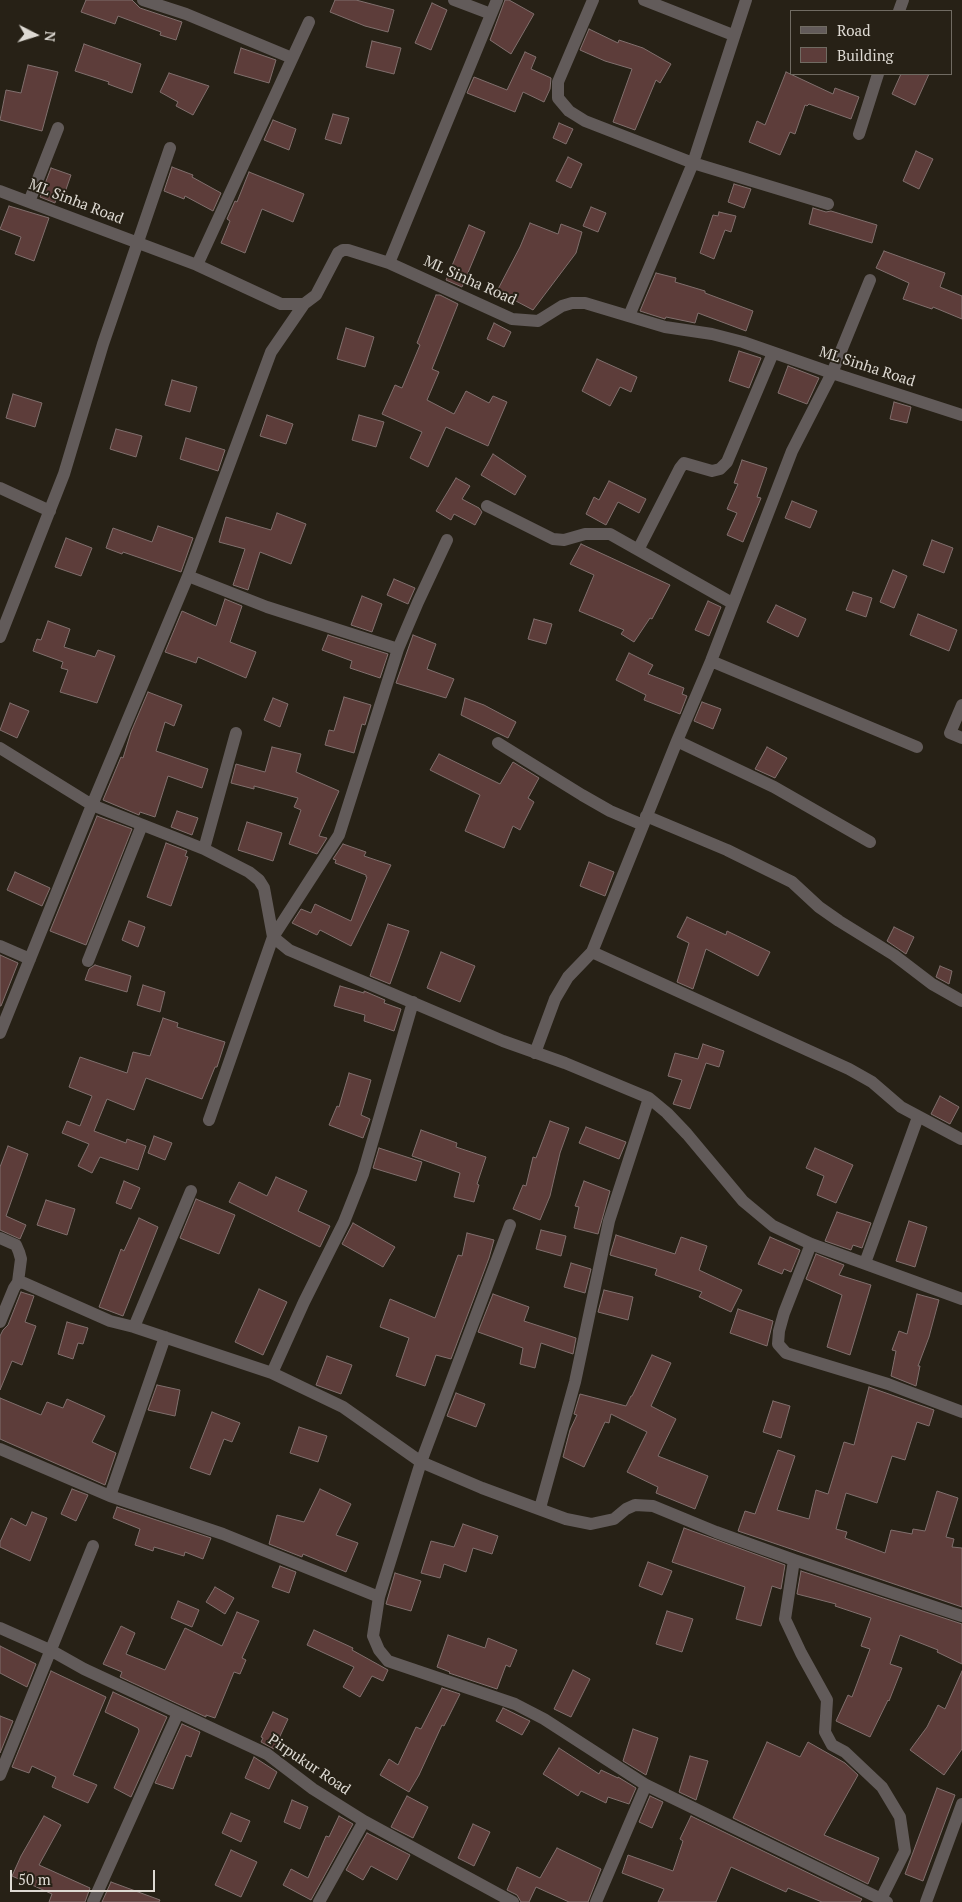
<!DOCTYPE html>
<html>
<head>
<meta charset="utf-8">
<style>
	body { margin:0 }
	#map { position:relative; width:962px; height:1902px; overflow:hidden; background:#272116; font-family:"PT Serif",serif }
	canvas { display:block }
	.legend { position:absolute; left:790px; top:10px; width:162px; height:65px; box-sizing:border-box; background:#272116; border:1px solid #706b62; margin:0; padding:6px 9px; list-style:none; font-size:15px; color:#dedad3 }
	.legend li { display:flex; align-items:center; gap:10px; height:25px }
	.legend b { width:25px; border:1px solid #706b62 }
	.north { position:absolute; left:10px; top:10px; width:50px; height:50px; -webkit-text-stroke:4px #272116; paint-order:stroke; rotate:95deg; font-size:14px; font-weight:700; line-height:20px; text-align:center; color:#dedad3 }
	.north::after { content:''; display:block; margin:auto; width:18px; height:22px; background:#dedad3; clip-path:polygon(50% 0,100% 100%,50% 72%,0 100%) }
	.scale { position:absolute; left:10px; top:1870px; width:145px; height:22px; box-sizing:border-box; border:2px solid #dedad3; border-top:0; padding-left:6px; font-size:15px; line-height:18px; white-space:nowrap; color:#dedad3; -webkit-text-stroke:4px #272116; paint-order:stroke }
</style>
</head>
<body>
<div id="map">
<canvas width="962" height="1902"></canvas>
<ul class="legend">
<li><b style="height:6px;background:#625b5a"></b>Road</li>
<li><b style="height:14px;background:#5d3d3a"></b>Building</li>
</ul>
<div class="north">N</div>
<div class="scale">50 m</div>
</div>
<script>
const g = document.querySelector('canvas').getContext('2d');
g.lineJoin = 'round';
function paint(path, color) { g.fillStyle = color; g.fill(path, 'evenodd'); }
const poly = rows => new Path2D(rows.map(r => 'M' + r).join(''));
function strokePath(path, color, width, dash) { g.strokeStyle = color; g.lineWidth = width; g.lineCap = dash ? 'butt' : 'round'; g.setLineDash(dash || []); g.stroke(path); }
function label(font, color, halo, rows, align = 'center') {
  g.font = font + ' "PT Serif",serif'; g.lineWidth = 4; g.setLineDash([]); g.textBaseline = 'middle'; g.strokeStyle = halo; g.fillStyle = color; for (const [text, x, y, turn = 0] of rows) {
    g.save(); g.translate(x, y); g.rotate((+turn || 0) * Math.PI / 180); g.textAlign = isNaN(turn) ? turn : align; if (halo) g.strokeText(text, 0, 0); g.fillText(text, 0, 0); g.restore();
  }
}
const building = poly([
	[86,0,132,0,140,8,182,22,176,40,160,35,161,32,118,16,115,24,81,12,86,0],
	[335,0,356,0,394,10,388,32,365,26,330,12,335,0],
	[505,0,509,0,534,14,511,54,490,40,505,0],
	[432,3,447,10,431,50,415,43,432,3],
	[589,29,618,43,619,40,643,48,671,64,660,83,656,80,635,130,613,122,632,69,605,61,580,50,589,29],
	[372,41,401,48,394,74,366,67,372,41],
	[84,44,141,64,132,93,108,84,109,82,75,71,84,44],
	[241,48,276,60,269,83,234,73,241,48],
	[525,52,536,57,531,69,551,78,550,89,544,102,523,92,515,112,467,93,474,77,507,90,525,52],
	[28,65,58,72,42,131,0,120,6,90,21,93,28,65],
	[786,72,833,94,835,88,859,97,851,119,809,104,807,106,805,105,795,134,790,132,780,155,749,142,757,121,765,125,786,72],
	[169,73,209,86,193,115,176,106,178,102,160,92,169,73],
	[901,74,929,74,915,105,892,94,901,74],
	[333,114,349,118,341,144,325,139,333,114],
	[273,120,296,129,289,150,264,140,273,120],
	[559,123,573,129,566,144,553,138,559,123],
	[916,151,933,159,919,189,903,181,916,151],
	[568,157,582,164,571,188,556,181,568,157],
	[172,167,193,175,192,177,221,193,213,211,185,196,184,199,164,191,172,167],
	[51,168,71,175,62,201,56,199,55,203,40,197,51,168],
	[249,172,304,194,293,222,262,209,245,253,221,243,230,221,227,219,235,201,237,202,249,172],
	[734,184,751,189,744,208,728,202,734,184],
	[9,206,49,218,34,261,15,254,21,237,0,229,9,206],
	[591,207,606,213,598,232,583,226,591,207],
	[813,208,826,212,831,211,877,225,872,243,809,224,813,208],
	[719,212,736,216,731,232,725,230,714,259,700,253,713,215,718,216,719,212],
	[530,223,558,234,561,224,582,232,576,253,533,310,497,291,520,247,530,223],
	[469,225,485,232,462,287,446,280,469,225],
	[884,251,945,273,940,287,962,296,962,319,933,307,932,309,903,299,909,283,876,268,884,251],
	[656,273,676,278,675,282,705,291,705,293,753,311,746,331,698,313,695,323,666,317,665,319,640,311,656,273],
	[436,295,440,295,458,304,432,369,439,372,427,400,454,414,466,391,489,403,493,396,507,402,488,446,446,427,428,467,410,458,422,432,382,414,395,385,402,388,420,345,417,343,436,295],
	[494,323,511,332,504,347,487,339,494,323],
	[346,328,374,337,365,367,337,359,346,328],
	[739,351,761,358,749,388,729,381,739,351],
	[597,359,637,377,631,392,620,387,610,406,582,391,597,359],
	[788,366,819,378,807,404,778,393,788,366],
	[172,380,197,387,190,412,165,405,172,380],
	[13,394,42,403,35,427,6,418,13,394],
	[894,402,911,407,907,423,890,419,894,402],
	[267,415,293,424,286,444,260,436,267,415],
	[359,415,384,422,376,447,352,440,359,415],
	[116,429,142,436,136,457,110,449,116,429],
	[186,438,225,450,218,471,180,459,186,438],
	[493,454,526,476,515,495,481,475,493,454],
	[742,460,767,468,757,497,761,498,743,542,727,535,737,513,727,509,738,484,734,483,742,460],
	[456,478,470,486,462,499,479,508,482,512,475,525,454,514,451,520,436,511,456,478],
	[609,481,646,499,639,513,618,502,606,525,586,514,594,497,599,500,609,481],
	[792,501,817,511,810,528,785,518,792,501],
	[277,513,306,524,291,564,260,552,248,590,233,585,245,549,219,542,226,517,271,530,277,513],
	[158,526,193,538,181,572,123,552,122,554,106,548,113,528,152,542,158,526],
	[66,538,92,548,81,576,55,567,66,538],
	[932,540,953,548,944,573,923,565,932,540],
	[581,544,670,585,652,619,650,618,634,642,621,634,624,630,579,611,594,575,570,564,581,544],
	[893,570,907,576,894,608,880,602,893,570],
	[394,579,415,588,408,604,387,595,394,579],
	[853,592,872,598,866,617,846,610,853,592],
	[362,596,382,604,372,632,351,625,362,596],
	[225,599,242,606,230,642,256,652,246,678,198,657,196,663,165,652,182,611,216,626,225,599],
	[708,601,721,607,709,636,695,630,708,601],
	[776,605,806,619,798,637,767,622,776,605],
	[918,614,957,630,949,651,910,635,918,614],
	[534,619,552,624,546,644,528,639,534,619],
	[48,621,70,629,64,647,95,657,98,650,115,656,97,703,60,692,68,670,61,668,63,662,33,651,37,639,41,640,48,621],
	[328,635,388,654,380,678,350,668,352,661,322,650,328,635],
	[413,635,436,644,427,669,454,679,446,698,396,683,413,635],
	[629,653,653,665,648,674,684,688,682,694,687,696,680,714,644,700,646,695,616,680,629,653],
	[148,692,182,705,174,726,165,722,156,751,208,769,202,788,168,776,155,817,140,812,139,815,103,800,121,757,123,758,131,732,148,692],
	[344,697,371,705,365,725,362,724,354,753,325,745,329,730,334,731,344,697],
	[273,698,288,704,280,727,264,720,273,698],
	[465,698,484,705,516,722,508,738,461,715,465,698],
	[702,702,721,709,713,729,694,721,702,702],
	[10,703,29,711,17,738,0,730,10,703],
	[272,747,301,754,296,772,339,791,319,836,327,838,317,854,289,844,301,810,294,807,298,798,254,786,254,789,231,783,236,764,265,772,272,747],
	[767,747,787,758,775,778,755,769,767,747],
	[439,754,500,784,513,762,539,778,528,798,534,802,520,830,513,826,504,848,465,831,480,795,430,770,439,754],
	[177,811,198,818,192,835,171,827,177,811],
	[97,816,132,829,86,945,50,931,97,816],
	[247,822,282,833,273,861,238,850,247,822],
	[166,843,187,851,185,856,188,857,171,906,147,897,166,843],
	[343,844,366,852,364,856,391,865,351,946,320,930,317,935,292,923,301,909,311,913,315,904,351,921,367,877,366,877,366,875,335,863,336,860,333,859,343,844],
	[589,862,614,872,605,896,580,886,589,862],
	[15,872,50,888,42,906,7,890,15,872],
	[687,917,726,935,727,931,770,952,758,976,706,949,693,989,677,982,689,943,677,937,687,917],
	[129,921,145,927,138,947,122,940,129,921],
	[388,924,409,931,390,984,370,976,388,924],
	[894,927,914,937,906,954,887,941,894,927],
	[441,952,475,966,460,1002,427,988,441,952],
	[0,955,18,963,1,1006,0,1006,0,955],
	[95,965,131,976,127,992,85,980,89,969,95,965],
	[940,966,952,971,949,984,936,977,940,966],
	[143,985,165,992,160,1012,137,1005,143,985],
	[340,986,364,993,364,991,385,1000,384,1003,401,1009,394,1031,364,1021,365,1015,334,1006,340,986],
	[163,1018,178,1023,177,1027,225,1042,217,1067,215,1067,202,1099,146,1078,134,1110,107,1099,94,1131,126,1143,127,1139,146,1146,138,1170,100,1157,92,1173,78,1166,89,1144,62,1133,67,1121,80,1126,92,1096,69,1087,80,1057,127,1073,133,1052,150,1056,163,1018],
	[703,1044,724,1051,719,1067,706,1063,690,1109,673,1104,682,1080,668,1076,675,1053,698,1059,703,1044],
	[349,1073,371,1080,361,1115,370,1119,363,1138,329,1125,337,1106,339,1107,349,1073],
	[940,1096,959,1107,950,1124,931,1114,940,1096],
	[550,1121,569,1128,560,1153,550,1196,540,1220,513,1209,523,1185,526,1186,533,1157,536,1158,550,1121],
	[586,1127,626,1142,619,1159,579,1143,586,1127],
	[421,1130,457,1143,456,1147,486,1157,477,1184,479,1185,474,1202,454,1197,460,1173,412,1156,421,1130],
	[154,1136,172,1143,165,1160,148,1153,154,1136],
	[8,1146,28,1154,6,1216,26,1225,20,1239,0,1230,0,1167,8,1146],
	[379,1148,422,1162,416,1181,373,1168,379,1148],
	[815,1148,853,1165,836,1203,817,1195,824,1176,806,1168,815,1148],
	[276,1177,307,1191,298,1211,330,1226,320,1247,229,1202,239,1182,267,1196,276,1177],
	[124,1181,140,1188,131,1209,116,1203,124,1181],
	[584,1181,610,1191,598,1234,574,1228,579,1207,575,1206,584,1181],
	[196,1199,235,1215,219,1254,180,1238,196,1199],
	[46,1200,75,1209,67,1235,37,1225,46,1200],
	[837,1212,871,1223,862,1248,853,1245,851,1250,825,1241,837,1212],
	[139,1218,158,1227,123,1316,99,1307,121,1249,124,1251,139,1218],
	[909,1221,927,1227,915,1267,896,1261,909,1221],
	[353,1223,395,1247,383,1267,342,1244,353,1223],
	[541,1230,566,1236,561,1256,536,1249,541,1230],
	[467,1233,494,1240,489,1258,451,1359,436,1355,425,1386,396,1376,409,1338,380,1327,390,1299,435,1318,458,1255,462,1256,467,1233],
	[616,1235,675,1254,681,1237,707,1246,699,1270,742,1290,731,1312,699,1297,702,1292,655,1275,657,1269,610,1255,616,1235],
	[770,1237,800,1250,791,1272,784,1269,782,1274,758,1264,770,1237],
	[816,1254,844,1265,839,1275,871,1285,850,1355,827,1347,842,1295,806,1279,816,1254],
	[571,1263,591,1269,585,1293,564,1287,571,1263],
	[259,1289,287,1302,263,1355,235,1342,259,1289],
	[604,1290,633,1297,628,1320,598,1312,604,1290],
	[21,1292,34,1296,25,1322,36,1326,22,1365,12,1361,0,1390,0,1336,3,1330,8,1325,21,1292],
	[493,1294,529,1307,524,1321,576,1338,573,1354,541,1343,535,1368,520,1364,523,1348,478,1332,493,1294],
	[917,1294,939,1300,929,1337,918,1366,920,1366,916,1386,891,1376,896,1351,892,1350,899,1331,907,1334,917,1294],
	[738,1309,773,1321,767,1346,730,1333,738,1309],
	[67,1322,88,1328,83,1344,78,1343,73,1359,58,1354,67,1322],
	[652,1355,671,1363,651,1406,676,1419,658,1456,708,1476,695,1509,656,1493,658,1487,627,1472,647,1432,611,1414,609,1423,605,1422,584,1467,563,1457,570,1430,577,1415,574,1414,580,1394,626,1406,631,1396,632,1396,652,1355],
	[327,1356,352,1365,341,1394,316,1385,327,1356],
	[157,1385,180,1390,175,1416,148,1410,157,1385],
	[869,1387,934,1410,929,1426,917,1422,905,1460,892,1456,877,1503,846,1493,836,1529,847,1532,845,1538,885,1553,891,1530,912,1534,913,1529,925,1531,937,1491,958,1498,946,1537,954,1539,952,1547,962,1548,962,1607,738,1531,745,1511,755,1514,778,1450,795,1456,777,1510,809,1519,816,1490,828,1494,844,1442,854,1445,869,1387],
	[456,1393,485,1404,476,1427,447,1416,456,1393],
	[0,1398,41,1415,47,1402,63,1408,67,1399,105,1416,92,1442,116,1453,105,1485,0,1439,0,1398],
	[773,1401,790,1406,781,1438,763,1432,773,1401],
	[212,1412,240,1423,232,1442,224,1439,210,1475,190,1468,212,1412],
	[299,1427,327,1436,318,1462,290,1453,299,1427],
	[72,1489,88,1495,76,1521,61,1514,72,1489],
	[320,1489,351,1504,336,1535,358,1543,346,1572,303,1554,302,1557,269,1544,277,1515,304,1522,320,1489],
	[117,1507,211,1538,203,1559,185,1552,184,1556,154,1547,153,1551,135,1545,140,1529,113,1518,117,1507],
	[32,1512,47,1518,30,1561,0,1547,0,1542,11,1518,26,1526,32,1512],
	[463,1524,498,1536,492,1554,473,1548,466,1572,444,1564,440,1578,421,1573,431,1541,454,1547,463,1524],
	[684,1528,785,1565,781,1589,772,1586,761,1626,736,1619,745,1587,672,1562,684,1528],
	[648,1562,672,1571,662,1595,639,1586,648,1562],
	[280,1566,296,1572,289,1593,272,1587,280,1566],
	[801,1571,962,1624,962,1664,937,1652,938,1650,900,1635,890,1664,902,1668,889,1701,888,1700,870,1737,836,1721,848,1695,852,1697,870,1649,861,1646,871,1618,835,1606,836,1604,797,1594,801,1571],
	[395,1573,421,1581,411,1611,386,1604,395,1573],
	[215,1587,234,1598,225,1614,206,1602,215,1587],
	[178,1601,199,1610,192,1627,171,1618,178,1601],
	[667,1611,693,1619,682,1652,656,1644,667,1611],
	[237,1612,259,1621,242,1658,246,1660,240,1674,234,1672,215,1718,206,1715,206,1717,120,1677,122,1672,103,1664,121,1626,135,1633,126,1654,165,1670,185,1628,222,1646,237,1612],
	[314,1630,353,1648,352,1650,388,1670,383,1681,372,1676,360,1697,343,1687,354,1667,307,1645,314,1630],
	[448,1635,485,1648,488,1638,517,1650,510,1667,506,1665,497,1689,449,1673,450,1672,437,1667,448,1635],
	[0,1646,36,1664,27,1687,0,1673,0,1646],
	[573,1670,590,1679,571,1717,554,1709,573,1670],
	[51,1671,106,1697,73,1775,97,1785,88,1803,52,1787,56,1777,32,1766,29,1773,12,1767,51,1671],
	[962,1671,962,1749,944,1775,910,1750,927,1727,938,1705,945,1709,962,1671],
	[442,1688,460,1694,444,1726,442,1725,419,1775,409,1792,380,1775,389,1759,398,1765,416,1727,421,1729,442,1688],
	[113,1692,167,1717,131,1797,114,1788,139,1731,138,1728,105,1712,113,1692],
	[503,1708,530,1721,522,1735,496,1721,503,1708],
	[273,1712,288,1719,274,1749,261,1742,263,1738,261,1737,273,1712],
	[0,1716,13,1721,0,1753,0,1716],
	[182,1724,200,1732,191,1757,186,1755,173,1789,155,1783,182,1724],
	[633,1729,658,1738,646,1775,623,1761,633,1729],
	[767,1742,800,1757,808,1742,845,1763,858,1775,824,1835,879,1858,868,1884,733,1818,767,1742],
	[559,1748,599,1774,601,1770,618,1778,618,1777,636,1788,629,1804,608,1797,606,1803,581,1791,578,1796,543,1774,559,1748],
	[690,1756,708,1761,696,1800,679,1792,690,1756],
	[254,1757,277,1772,269,1789,245,1778,254,1757],
	[937,1788,955,1795,923,1881,905,1874,937,1788],
	[407,1796,428,1807,413,1838,391,1827,407,1796],
	[650,1796,663,1802,652,1828,639,1822,650,1796],
	[292,1800,308,1807,300,1829,284,1822,292,1800],
	[231,1813,250,1821,241,1842,222,1833,231,1813],
	[44,1816,61,1825,39,1865,90,1888,85,1902,49,1902,52,1894,12,1876,21,1856,44,1816],
	[339,1816,353,1824,311,1900,283,1885,291,1869,308,1878,326,1836,329,1837,339,1816],
	[691,1816,862,1899,860,1902,822,1902,788,1888,786,1892,731,1867,716,1902,658,1902,664,1889,622,1873,628,1855,673,1871,683,1841,680,1839,691,1816],
	[473,1824,490,1832,474,1866,458,1858,473,1824],
	[367,1833,410,1855,397,1880,371,1866,363,1880,346,1870,367,1833],
	[557,1848,601,1869,588,1902,569,1902,536,1887,529,1902,521,1902,517,1895,507,1890,517,1867,540,1878,557,1848],
	[231,1850,257,1862,241,1897,215,1885,231,1850],
	[111,1882,160,1900,159,1902,102,1902,111,1882]
]);
const street = poly([
	[143,0,186,14,292,58],
	[454,0,491,14],
	[593,0,558,82,558,98,569,111,585,121,693,163,828,204],
	[644,0,733,35],
	[899,11,903,0],
	[859,134,878,74],
	[0,191,197,265,281,304,304,304,316,295,338,253,343,250,348,250,389,263,512,319,538,321,562,306,572,303,585,303,665,327,712,334,743,342,832,373,962,415],
	[29,202,58,128],
	[389,263,497,0],
	[197,265,309,22],
	[629,316,693,163,746,0],
	[0,488,50,511],
	[487,506,553,539,564,540,585,534,610,534,732,603],
	[638,550,680,468,684,463,712,471,720,469,727,462,773,353],
	[188,576,267,607,398,649],
	[0,637,64,474,103,344,170,148],
	[711,661,917,747],
	[962,705,950,733,962,738],
	[677,741,774,787,870,842],
	[498,743,582,795,610,811,643,825],
	[0,748,92,805,204,849,249,872,259,880,264,888,273,937,289,950,503,1041,565,1063,649,1098,667,1113,687,1134,743,1201,773,1226,811,1244,962,1299],
	[646,816,727,850,792,882,819,907,839,921,894,955,932,984,962,1001],
	[204,849,236,733],
	[0,946,30,959],
	[592,952,849,1069,872,1082,901,1107,961,1139],
	[88,961,142,825],
	[413,1002,363,1174,344,1222,304,1302,272,1373,343,1407,421,1462,510,1225],
	[0,1033,92,805,188,576,271,352,304,304],
	[535,1053,555,999,568,977,592,952,677,741,711,661,792,451,832,373,870,280],
	[209,1120,273,937,339,835,398,649,418,602,447,540],
	[0,1238,16,1245,19,1252,21,1259,18,1282],
	[811,1244,784,1313,779,1331,778,1344,786,1353,888,1384,962,1412],
	[865,1263,918,1117],
	[0,1322,14,1288,18,1282,24,1283,110,1321,134,1327,272,1373],
	[134,1327,191,1191],
	[0,1449,110,1496,223,1534,379,1597],
	[110,1496,165,1337],
	[540,1508,575,1382,609,1221,649,1098],
	[794,1560,716,1532,653,1506,635,1505,626,1509,614,1519,591,1524,566,1519,482,1488,421,1462,379,1597,373,1636,379,1650,388,1661,515,1704,544,1719,646,1785,881,1899,880,1902],
	[0,1628,52,1651,84,1669,267,1754,313,1789,364,1821,513,1902],
	[0,1775,93,1546],
	[93,1902,178,1713],
	[319,1902,364,1821],
	[596,1902,646,1785],
	[887,1902,881,1899,905,1851,900,1817,882,1787,845,1752,832,1745,825,1732,827,1700,801,1653,785,1619,794,1560,962,1616],
	[926,1902,962,1804]
]);
const streetNames = [
	["ML Sinha Road",76,202,21],
	["ML Sinha Road",470,281,24],
	["ML Sinha Road",867,367,18],
	["Pirpukur Road",309,1765,34]
];
paint(building, '#5d3d3a');
strokePath(building, '#806f6d', 1);
strokePath(street, '#625b5a', 12);
label('15px', '#dedad3', '#272116', streetNames);
</script>
</body>
</html>
